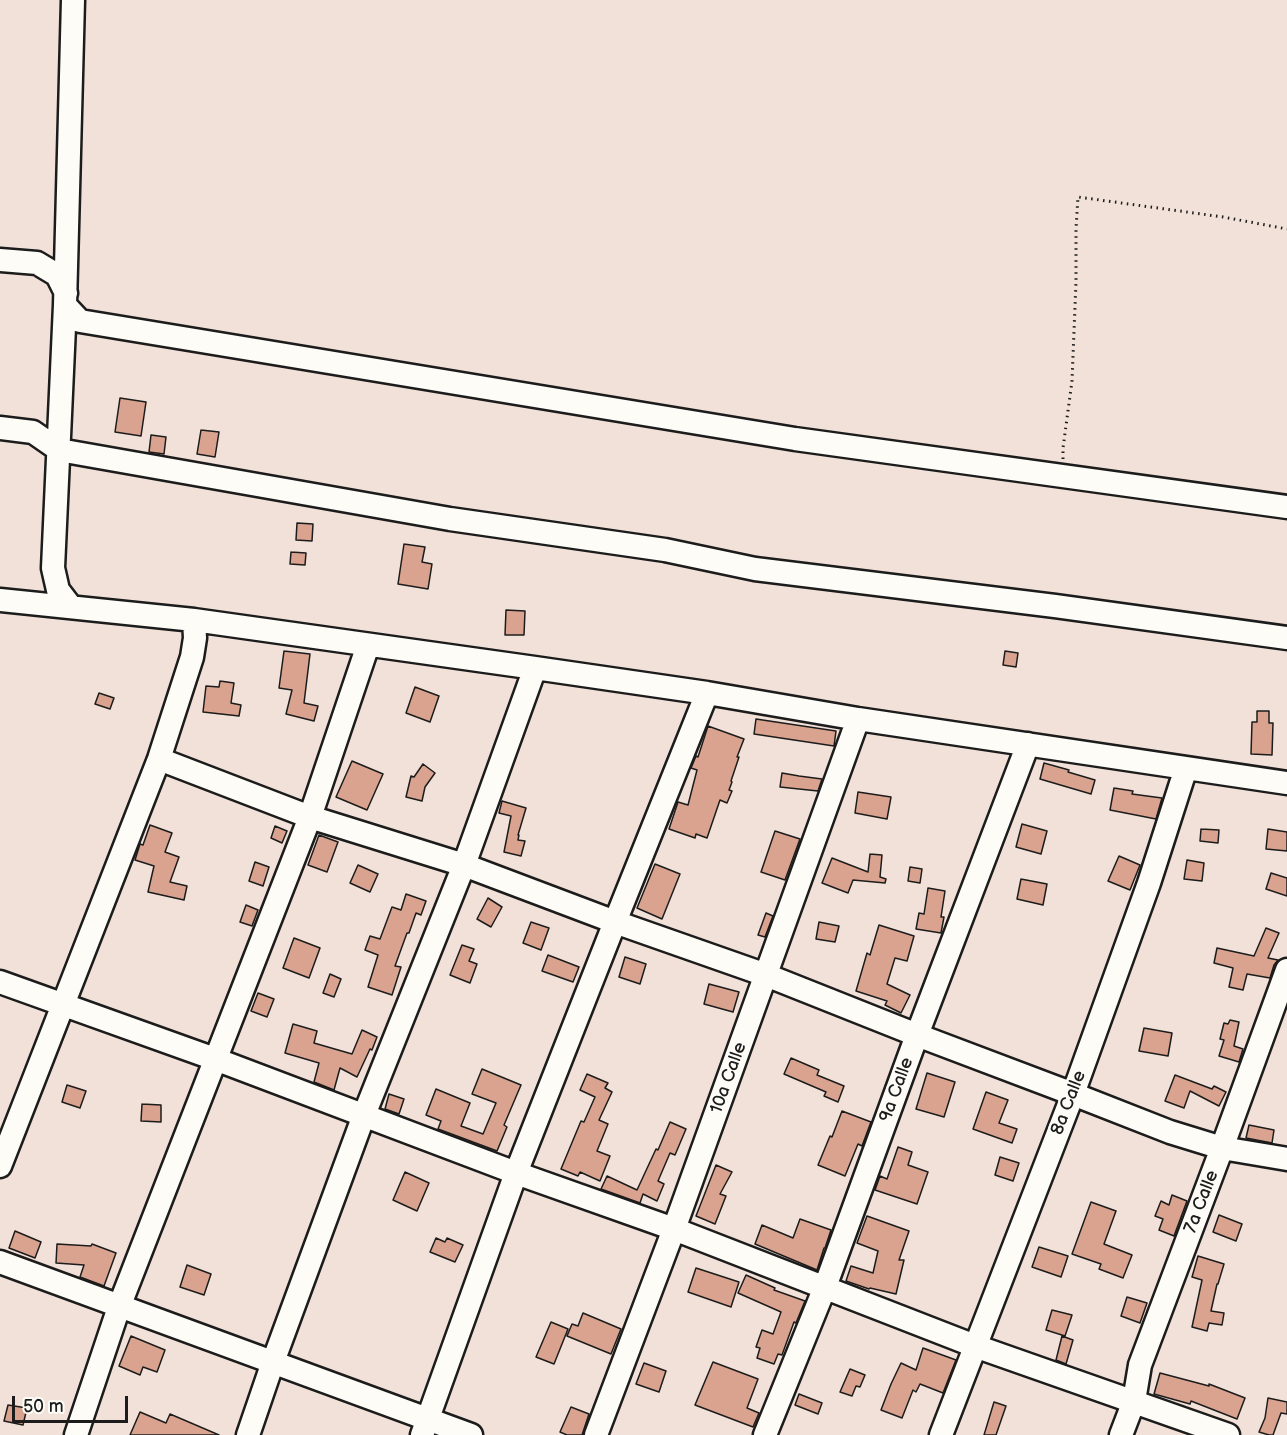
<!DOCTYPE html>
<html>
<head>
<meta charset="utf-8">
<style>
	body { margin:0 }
	#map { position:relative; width:1287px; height:1435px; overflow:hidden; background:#f2e1d8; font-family:"Balsamiq Sans",sans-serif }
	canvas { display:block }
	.scale { position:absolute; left:12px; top:1396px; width:116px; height:27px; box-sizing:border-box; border:3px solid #1c1c1c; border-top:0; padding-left:8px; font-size:18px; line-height:21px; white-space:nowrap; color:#1c1c1c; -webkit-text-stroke:4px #fdfcf7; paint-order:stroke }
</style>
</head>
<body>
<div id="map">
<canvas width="1287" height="1435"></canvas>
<div class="scale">50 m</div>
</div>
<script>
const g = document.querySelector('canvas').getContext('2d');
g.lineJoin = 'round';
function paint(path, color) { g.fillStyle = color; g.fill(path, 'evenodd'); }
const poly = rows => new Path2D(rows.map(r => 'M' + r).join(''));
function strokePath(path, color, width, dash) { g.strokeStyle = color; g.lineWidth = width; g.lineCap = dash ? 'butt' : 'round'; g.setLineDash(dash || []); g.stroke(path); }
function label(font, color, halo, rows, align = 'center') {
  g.font = font + ' "Balsamiq Sans",sans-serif'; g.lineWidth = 4.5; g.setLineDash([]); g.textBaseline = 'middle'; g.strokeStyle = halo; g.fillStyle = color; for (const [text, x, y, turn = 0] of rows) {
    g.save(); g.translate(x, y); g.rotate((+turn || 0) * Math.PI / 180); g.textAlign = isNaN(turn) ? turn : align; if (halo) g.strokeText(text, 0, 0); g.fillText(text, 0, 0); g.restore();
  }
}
const building = poly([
	[120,398,146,402,141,436,115,432,120,398],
	[201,430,219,432,215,457,197,454,201,430],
	[151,435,166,437,164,454,149,452,151,435],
	[297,523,313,524,312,541,296,540,297,523],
	[404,544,425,547,422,562,432,564,428,589,398,584,404,544],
	[291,552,306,553,305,565,290,564,291,552],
	[506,610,525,611,524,635,505,635,506,610],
	[284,651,310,654,304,703,318,706,314,721,286,714,292,690,279,688,284,651],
	[1005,651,1018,653,1016,667,1003,665,1005,651],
	[220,681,234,683,231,703,241,705,239,716,203,712,206,686,219,687,220,681],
	[415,687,439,696,430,722,406,713,415,687],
	[99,693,114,698,110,709,95,704,99,693],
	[1257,711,1269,711,1269,723,1273,723,1272,755,1251,754,1252,722,1257,722,1257,711],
	[756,719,836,731,834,746,754,734,756,719],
	[708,726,744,739,737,757,739,757,731,781,732,782,729,790,732,791,727,803,720,800,707,838,696,834,695,838,669,829,678,802,688,805,697,770,691,768,696,756,698,757,708,726],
	[352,761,383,774,367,810,336,797,352,761],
	[1044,763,1069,770,1068,772,1095,780,1091,794,1040,779,1044,763],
	[423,764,435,773,425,787,422,801,406,797,411,776,414,777,423,764],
	[782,773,799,776,822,779,818,791,780,787,782,773],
	[1114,788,1133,791,1132,794,1162,798,1156,819,1110,810,1114,788],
	[858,792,891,797,887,819,855,813,858,792],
	[502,801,526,808,518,835,519,835,518,840,525,841,521,856,504,852,511,816,499,813,502,801],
	[1022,824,1047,831,1041,854,1016,847,1022,824],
	[150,825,172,833,165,852,179,857,170,882,187,886,184,900,148,892,154,866,135,860,140,844,143,845,150,825],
	[275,826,287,831,282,843,271,838,275,826],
	[1201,829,1219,830,1218,843,1200,841,1201,829],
	[1268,829,1287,832,1287,851,1266,849,1268,829],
	[775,831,800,839,785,880,761,872,775,831],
	[319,835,338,842,327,872,308,865,319,835],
	[870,854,882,855,880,877,886,879,885,883,853,880,848,893,822,883,832,858,868,872,870,854],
	[1119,856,1140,865,1130,890,1108,881,1119,856],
	[1187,860,1204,863,1202,881,1184,879,1187,860],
	[255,862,269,867,263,886,249,881,255,862],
	[655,864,680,874,662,919,637,908,655,864],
	[358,865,378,874,370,892,350,883,358,865],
	[910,867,922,869,920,883,908,881,910,867],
	[1271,873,1287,878,1287,896,1266,889,1271,873],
	[1021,879,1047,884,1043,905,1017,899,1021,879],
	[928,888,945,891,941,917,944,917,941,933,916,929,919,913,924,914,928,888],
	[406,894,426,901,421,915,416,913,409,933,407,933,395,966,401,967,392,995,368,987,378,955,365,950,370,936,380,939,392,907,401,910,406,894],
	[488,898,502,907,491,927,477,919,488,898],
	[246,905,258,910,252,926,240,922,246,905],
	[766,913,773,916,765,937,758,935,766,913],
	[531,922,549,928,541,950,523,943,531,922],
	[819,922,839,926,835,942,816,939,819,922],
	[879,925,914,936,907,961,895,958,887,984,910,995,901,1013,885,1005,887,1001,856,991,867,953,870,955,879,925],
	[1266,928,1279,933,1268,958,1278,960,1274,965,1270,978,1247,974,1243,990,1229,987,1233,968,1214,963,1217,948,1254,956,1266,928],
	[294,938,320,948,309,978,283,968,294,938],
	[462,945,474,949,469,961,477,964,470,983,450,975,462,945],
	[548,955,579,967,573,982,542,971,548,955],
	[625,957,646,964,640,984,619,977,625,957],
	[330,974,341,979,334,997,323,993,330,974],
	[709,984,739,992,733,1012,704,1004,709,984],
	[258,993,274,999,267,1017,251,1011,258,993],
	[1230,1020,1239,1022,1234,1046,1243,1049,1239,1062,1219,1056,1224,1040,1220,1039,1224,1023,1228,1024,1230,1020],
	[293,1024,317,1031,314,1043,352,1054,362,1030,377,1037,372,1050,370,1049,357,1077,340,1068,334,1090,314,1082,319,1063,285,1053,293,1024],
	[1144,1028,1172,1033,1168,1056,1139,1051,1144,1028],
	[791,1058,819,1070,817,1075,844,1086,838,1102,824,1096,826,1092,784,1074,791,1058],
	[482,1069,521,1085,504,1125,507,1127,497,1151,438,1129,441,1121,426,1115,436,1089,470,1103,461,1126,483,1134,496,1103,472,1094,482,1069],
	[927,1073,955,1082,944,1117,916,1109,927,1073],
	[587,1074,608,1083,605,1088,612,1092,599,1120,608,1124,597,1151,610,1156,600,1181,580,1172,578,1176,561,1169,581,1121,584,1122,595,1097,580,1090,587,1074],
	[1175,1075,1212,1089,1214,1086,1226,1092,1219,1106,1190,1091,1184,1108,1165,1101,1175,1075],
	[67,1085,86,1091,80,1108,62,1102,67,1085],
	[986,1092,1008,1100,999,1123,1017,1129,1012,1143,973,1129,986,1092],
	[389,1094,404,1099,399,1114,385,1109,389,1094],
	[142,1104,161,1105,161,1122,141,1121,142,1104],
	[842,1111,871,1122,862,1146,858,1144,845,1176,818,1165,830,1136,832,1137,842,1111],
	[670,1122,686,1129,675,1155,670,1153,658,1181,664,1184,657,1201,643,1194,640,1203,601,1189,607,1176,637,1190,656,1149,658,1150,670,1122],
	[1249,1125,1274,1130,1272,1143,1246,1138,1249,1125],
	[898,1147,912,1152,908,1165,928,1172,917,1204,875,1190,880,1176,887,1179,898,1147],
	[1000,1157,1019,1163,1013,1181,995,1175,1000,1157],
	[716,1165,732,1172,720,1194,726,1196,715,1224,696,1216,716,1165],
	[405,1172,429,1183,417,1211,393,1200,405,1172],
	[1172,1195,1187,1201,1174,1236,1159,1230,1163,1219,1155,1216,1161,1201,1169,1205,1172,1195],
	[1091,1202,1116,1211,1104,1244,1132,1255,1123,1278,1099,1269,1101,1264,1072,1254,1091,1202],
	[1219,1215,1242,1224,1236,1241,1213,1232,1219,1215],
	[867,1216,909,1231,899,1260,904,1260,896,1294,870,1288,869,1289,846,1281,851,1266,873,1273,878,1251,857,1243,867,1216],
	[800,1219,831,1230,825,1248,824,1248,817,1270,755,1244,762,1225,793,1238,800,1219],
	[15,1231,41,1242,35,1258,9,1248,15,1231],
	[436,1238,445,1242,447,1238,463,1245,455,1262,430,1252,436,1238],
	[57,1244,91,1246,92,1244,116,1253,104,1286,80,1277,84,1265,56,1263,57,1244],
	[1039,1247,1068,1256,1061,1277,1032,1267,1039,1247],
	[1198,1256,1224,1264,1218,1284,1217,1284,1211,1311,1224,1313,1222,1325,1209,1323,1207,1331,1192,1327,1202,1280,1192,1277,1198,1256],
	[187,1265,211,1274,204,1295,180,1287,187,1265],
	[696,1268,739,1282,731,1307,688,1292,696,1268],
	[746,1275,775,1288,774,1290,805,1301,796,1323,794,1322,782,1355,778,1354,774,1364,757,1358,760,1348,756,1347,762,1330,773,1334,781,1312,738,1293,746,1275],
	[1127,1297,1147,1303,1140,1323,1121,1316,1127,1297],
	[1052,1310,1072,1315,1065,1336,1046,1330,1052,1310],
	[583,1313,621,1329,611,1354,567,1336,572,1324,578,1326,583,1313],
	[551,1322,568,1329,554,1364,536,1357,551,1322],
	[131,1336,165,1350,157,1372,143,1367,140,1375,119,1366,131,1336],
	[1062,1336,1073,1340,1066,1364,1056,1360,1062,1336],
	[923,1348,956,1360,943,1393,920,1384,916,1392,913,1390,902,1418,881,1410,891,1384,901,1363,916,1370,923,1348],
	[713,1362,758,1379,747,1408,759,1413,753,1427,695,1405,713,1362],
	[644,1363,666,1371,659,1392,636,1384,644,1363],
	[850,1369,865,1375,860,1387,856,1386,852,1396,840,1392,850,1369],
	[1160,1373,1209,1386,1209,1384,1245,1398,1237,1419,1191,1401,1190,1404,1154,1394,1160,1373],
	[799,1394,822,1403,818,1414,795,1405,799,1394],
	[1268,1398,1287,1402,1287,1414,1281,1413,1273,1435,1269,1435,1259,1432,1265,1418,1268,1398],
	[994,1402,1006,1406,996,1435,984,1435,994,1402],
	[8,1405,27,1408,23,1425,4,1421,8,1405],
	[571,1407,589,1414,582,1435,567,1435,560,1432,571,1407],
	[140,1412,166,1423,170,1414,219,1435,130,1435,140,1412]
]);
const path = poly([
	[1063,459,1063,448,1072,381,1076,282,1076,229,1078,197,1223,217,1287,229]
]);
const minor = poly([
	[0,260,37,263,57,275,66,293],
	[65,305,80,321,795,439,1287,507],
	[0,428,33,432,59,450,450,519,665,550,755,569,1055,606,1287,638],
	[0,600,194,620,535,668,707,693,858,719,1287,783],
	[71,607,58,590,53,568,65,305,73,0],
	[159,759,310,817,464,865,615,922,766,975,917,1035,1073,1094,1170,1132,1222,1148,1287,1159],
	[0,982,215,1059,516,1173,674,1229,975,1346,1228,1435],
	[0,1166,159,759,192,657,195,638,194,620],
	[0,1262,471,1435],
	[76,1435,119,1307,310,817,368,645],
	[248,1435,273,1362,364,1115,464,865,535,668],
	[422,1435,516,1173,615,922,707,693],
	[596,1435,674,1229,858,719],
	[765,1435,825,1287,917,1035,1028,744],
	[941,1435,1073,1094,1149,883,1186,768],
	[1121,1435,1134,1401,1140,1365,1222,1148,1287,970]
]);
const streetNames = [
	["10a Calle",729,1078,-70],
	["9a Calle",897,1090,-70],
	["8a Calle",1069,1103,-69],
	["7a Calle",1202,1202,-69]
];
paint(building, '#d9a38f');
strokePath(building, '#1c1c1c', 1.5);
strokePath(minor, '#1c1c1c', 27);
strokePath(path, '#1c1c1c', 3, [1.5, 4.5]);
strokePath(minor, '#fdfcf7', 22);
label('18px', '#1c1c1c', '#fdfcf7', streetNames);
</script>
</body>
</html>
